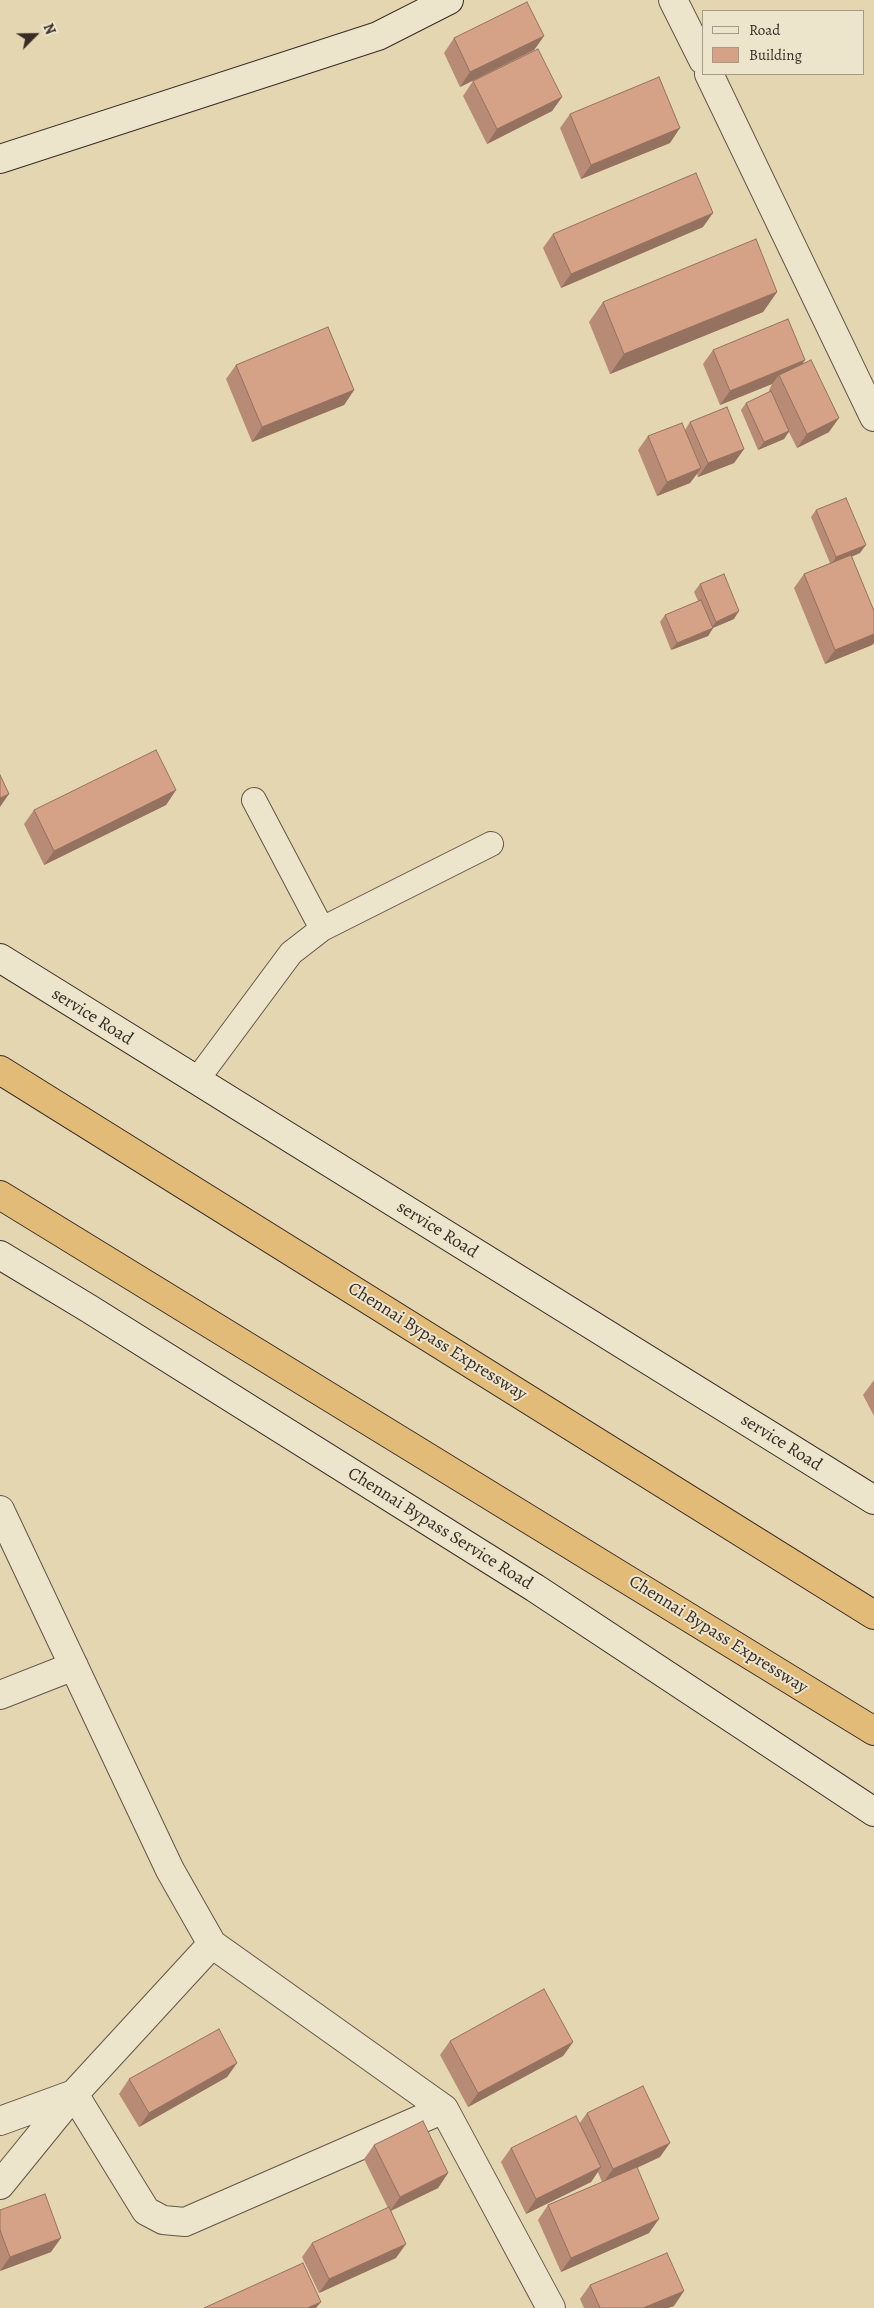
<!DOCTYPE html>
<html>
<head>
<meta charset="utf-8">
<style>
	body { margin:0 }
	#map { position:relative; width:874px; height:2308px; overflow:hidden; background:#e3d6b0; font-family:Alegreya,serif }
	canvas { display:block }
	.legend { position:absolute; left:702px; top:10px; width:162px; height:65px; box-sizing:border-box; background:#ede4cc; border:1px solid #a59a8a; margin:0; padding:6px 9px; list-style:none; font-size:15px; color:#382c26 }
	.legend li { display:flex; align-items:center; gap:10px; height:25px }
	.legend b { width:25px; border:1px solid #a59a8a }
	.north { position:absolute; left:10px; top:10px; width:50px; height:50px; -webkit-text-stroke:4px #ede4cc; paint-order:stroke; rotate:67deg; font-size:14px; font-weight:700; line-height:20px; text-align:center; color:#382c26 }
	.north::after { content:''; display:block; margin:auto; width:18px; height:22px; background:#382c26; clip-path:polygon(50% 0,100% 100%,50% 72%,0 100%) }
</style>
</head>
<body>
<div id="map">
<canvas width="874" height="2308"></canvas>
<ul class="legend">
<li><b style="height:6px;background:#ede4cc"></b>Road</li>
<li><b style="height:14px;background:#d5a288"></b>Building</li>
</ul>
<div class="north">N</div>
</div>
<script>
const g = document.querySelector('canvas').getContext('2d');
g.lineJoin = 'round';
const poly = rows => new Path2D(rows.map(r => 'M' + r).join(''));
function strokePath(path, color, width, dash) { g.strokeStyle = color; g.lineWidth = width; g.lineCap = dash ? 'butt' : 'round'; g.setLineDash(dash || []); g.stroke(path); }
function paint(path, color) { g.fillStyle = color; g.fill(path, 'evenodd'); }
function label(font, color, halo, rows, align = 'center') {
  g.font = font + ' Alegreya,serif'; g.lineWidth = 4; g.setLineDash([]); g.textBaseline = 'middle'; g.strokeStyle = halo; g.fillStyle = color; for (const [text, x, y, turn = 0] of rows) {
    g.save(); g.translate(x, y); g.rotate((+turn || 0) * Math.PI / 180); g.textAlign = isNaN(turn) ? turn : align; if (halo) g.strokeText(text, 0, 0); g.fillText(text, 0, 0); g.restore();
  }
}
const lane = poly([
	[254,800,322,929],
	[196,1081,291,953,322,929,491,844]
]);
const street = poly([
	[673,0,703,60],
	[709,74,874,417],
	[0,1510,170,1870,212,1944,444,2109,551,2308],
	[0,1695,74,1666],
	[0,2121,74,2094,146,2211,163,2220,185,2222,444,2109],
	[0,2185,74,2094,212,1944]
]);
const secondary = poly([
	[0,159,378,36,449,0],
	[0,958,874,1500],
	[0,1255,88,1308,535,1588,874,1812]
]);
const highway = poly([
	[0,1070,874,1615],
	[0,1195,874,1731]
]);
const wall = poly([
	[544,36,534,50,460,87,444,53,454,38],
	[473,81,562,97,552,111,487,144,463,96],
	[570,114,670,143,581,179,560,128],
	[703,227,561,288,543,248,553,234],
	[777,292,763,312,610,374,589,322,603,302],
	[713,350,804,363,829,432,797,448,789,432,784,439,758,450,741,410,746,403,770,392,769,390,772,384,720,405,703,364],
	[236,365,354,390,344,405,252,442,226,379],
	[690,422,744,449,734,463,698,477,697,474,690,483,657,496,638,450,648,436,685,430],
	[816,510,860,553,851,557,874,611,874,643,872,645,825,664,794,588,804,574,830,563,811,517],
	[700,584,734,619,713,628,708,636,671,650,660,622,665,615,698,601,694,592],
	[176,790,166,805,44,865,24,824,34,810],
	[874,1380,874,1416,863,1395],
	[450,2041,573,2042,563,2056,468,2107,440,2055],
	[237,2063,227,2077,139,2127,119,2094,129,2079],
	[587,2113,660,2157,637,2168,649,2233,561,2272,538,2220,548,2205,602,2182,598,2172,591,2182,526,2214,501,2162,511,2148,579,2124],
	[374,2145,448,2173,438,2188,391,2211,396,2258,319,2293,302,2257,312,2243,388,2208,364,2159],
	[0,2210,51,2252,0,2271],
	[590,2285,674,2306,668,2308,584,2308,580,2299]
]);
const shadedWall = poly([
	[544,36,534,50,460,87,470,72],
	[562,97,552,111,487,144,497,129],
	[680,128,670,143,581,179,591,165],
	[713,213,703,227,561,288,571,274],
	[777,292,763,312,610,374,624,354],
	[805,360,795,375,779,375,772,384,720,405,730,391],
	[354,390,344,405,252,442,262,427],
	[839,418,829,432,797,448,807,434],
	[789,431,784,439,758,450,764,442],
	[744,449,734,463,698,477,708,463],
	[701,468,690,483,657,496,667,482],
	[866,545,860,553,831,565,836,557],
	[739,611,734,619,710,629,716,622],
	[713,628,708,636,671,650,677,643],
	[874,634,874,643,872,645,825,664,835,650],
	[176,790,166,805,44,865,54,851],
	[9,794,0,807,0,798],
	[573,2042,563,2056,468,2107,478,2093],
	[237,2063,227,2077,139,2127,149,2113],
	[670,2143,660,2157,603,2183,613,2169],
	[601,2167,591,2182,526,2214,536,2199],
	[448,2173,438,2188,390,2211,400,2197],
	[659,2219,649,2233,561,2272,571,2258],
	[61,2238,51,2252,0,2271,10,2257],
	[406,2244,396,2258,319,2293,329,2279],
	[684,2291,674,2306,668,2308,643,2308],
	[321,2302,316,2308,307,2308]
]);
const building = poly([
	[527,2,544,36,470,72,454,38,527,2],
	[538,49,562,97,497,129,473,81,538,49],
	[659,77,680,128,591,165,570,114,659,77],
	[696,173,713,213,571,274,553,234,696,173],
	[756,239,777,292,624,354,603,302,756,239],
	[788,319,805,360,730,391,713,350,788,319],
	[328,327,354,390,262,427,236,365,328,327],
	[811,360,839,418,807,434,779,375,811,360],
	[771,391,789,431,764,442,746,403,771,391],
	[727,407,744,449,708,463,690,422,727,407],
	[682,423,701,468,667,482,648,436,682,423],
	[846,498,866,545,836,557,816,510,846,498],
	[851,555,874,611,874,634,835,650,804,574,851,555],
	[724,574,739,611,716,622,700,584,724,574],
	[701,600,713,628,677,643,665,615,701,600],
	[156,750,176,790,54,851,34,810,156,750],
	[0,775,9,794,0,798,0,775],
	[544,1989,573,2042,478,2093,450,2041,544,1989],
	[219,2029,237,2063,149,2113,129,2079,219,2029],
	[643,2086,670,2143,613,2169,587,2113,643,2086],
	[576,2116,601,2167,536,2199,511,2148,576,2116],
	[423,2121,448,2173,400,2197,374,2145,423,2121],
	[637,2167,659,2219,571,2258,548,2205,637,2167],
	[45,2194,61,2238,10,2257,0,2230,0,2210,45,2194],
	[389,2207,406,2244,329,2279,312,2243,389,2207],
	[667,2253,684,2291,643,2308,600,2308,590,2285,667,2253],
	[303,2263,321,2302,307,2308,204,2308,303,2263]
]);
const streetNames = [
	["service Road",92,1017,32],
	["service Road",437,1230,32],
	["Chennai Bypass Expressway",437,1342,32],
	["service Road",781,1443,32],
	["Chennai Bypass Service Road",440,1529,32],
	["Chennai Bypass Expressway",718,1635,32]
];
strokePath(lane, '#635648', 26);
strokePath(street, '#635648', 30);
strokePath(secondary, '#382c26', 30);
strokePath(highway, '#382c26', 30);
strokePath(lane, '#ede4cc', 24);
strokePath(street, '#ede4cc', 28);
strokePath(secondary, '#ede4cc', 28);
strokePath(highway, '#e2bb78', 28);
paint(wall, '#b78b75');
paint(shadedWall, '#95715f');
paint(building, '#d5a288');
strokePath(building, '#95715f', 1);
label('18px', '#382c26', '#ede4cc', streetNames);
</script>
</body>
</html>
